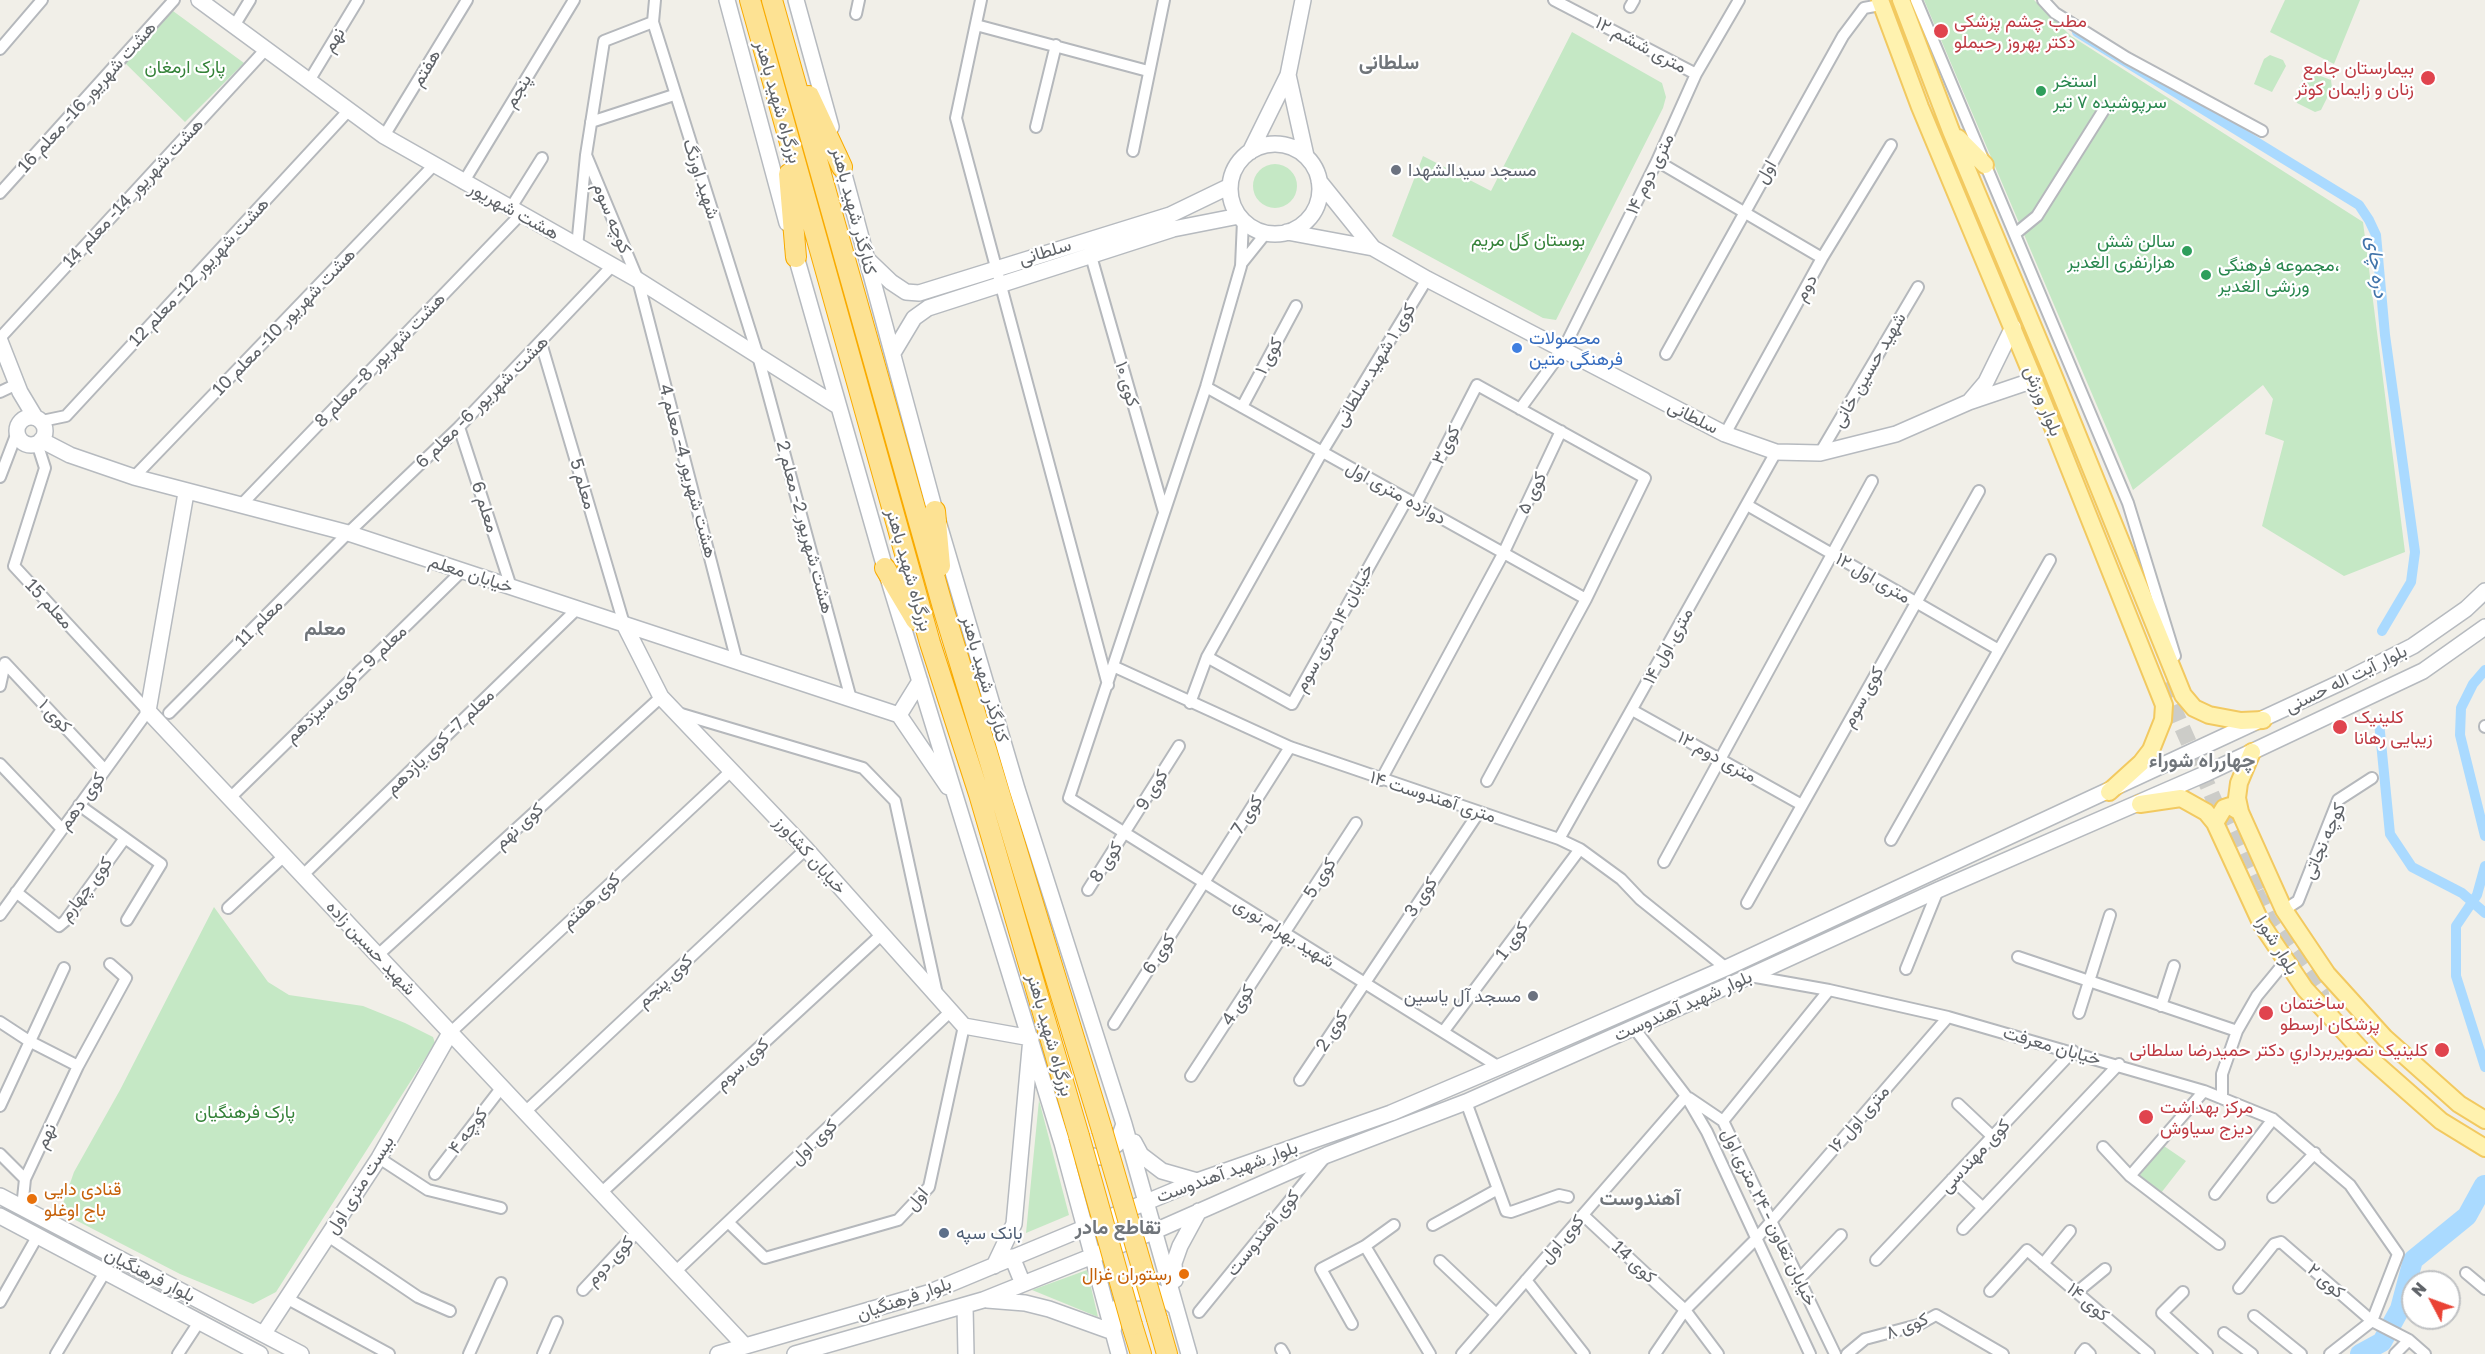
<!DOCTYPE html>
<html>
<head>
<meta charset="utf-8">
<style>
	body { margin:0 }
	#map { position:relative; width:2485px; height:1354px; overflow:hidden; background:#f1efe8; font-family:"Golos Text",sans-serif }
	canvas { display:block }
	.north { position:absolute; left:2401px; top:1270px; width:60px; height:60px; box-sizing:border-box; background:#fff; border:2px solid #bfc1c3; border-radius:50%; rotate:311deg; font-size:16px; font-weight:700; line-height:24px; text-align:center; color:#5f6368 }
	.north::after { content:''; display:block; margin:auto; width:21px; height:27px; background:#ea4335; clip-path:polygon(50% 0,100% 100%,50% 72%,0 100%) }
</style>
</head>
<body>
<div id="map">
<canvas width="2485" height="1354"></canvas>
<div class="north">N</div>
</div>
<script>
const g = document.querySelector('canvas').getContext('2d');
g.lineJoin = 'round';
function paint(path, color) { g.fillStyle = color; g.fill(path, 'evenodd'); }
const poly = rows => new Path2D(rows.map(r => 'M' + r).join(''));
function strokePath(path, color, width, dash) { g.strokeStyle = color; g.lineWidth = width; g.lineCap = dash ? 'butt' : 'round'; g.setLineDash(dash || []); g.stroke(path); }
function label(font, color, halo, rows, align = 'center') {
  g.font = font + ' "Golos Text",Vazirmatn,sans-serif'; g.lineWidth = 4.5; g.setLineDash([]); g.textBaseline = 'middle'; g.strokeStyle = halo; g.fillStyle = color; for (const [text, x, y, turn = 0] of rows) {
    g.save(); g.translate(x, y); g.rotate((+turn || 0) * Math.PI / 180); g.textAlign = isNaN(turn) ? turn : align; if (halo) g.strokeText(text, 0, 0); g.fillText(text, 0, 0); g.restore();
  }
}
const green = poly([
	[1924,0,2034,0,2071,36,2363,222,2405,552,2344,576,2262,526,2284,441,2265,434,2273,399,2263,385,2133,490],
	[2285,0,2360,0,2334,64,2270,32],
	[173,11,244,63,185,122,124,62],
	[1572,32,1662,83,1666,97,1663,108,1556,320,1543,318,1392,236,1423,156,1491,191],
	[2270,55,2283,60,2286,66,2272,92,2254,84,2264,59],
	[2310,72,2331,80,2332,88,2321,110,2315,112,2297,103,2295,97,2304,77],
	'1253 186a22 22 0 1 1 44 0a22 22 0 1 1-44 0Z',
	[214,907,268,982,289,995,363,1006,405,1023,433,1037,435,1043,276,1292,253,1304,180,1274,60,1212,74,1172,120,1090],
	[1039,1100,1069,1215,1026,1233],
	[2164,1146,2186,1161,2161,1193,2139,1176],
	[1087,1270,1098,1317,1032,1290]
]);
const canal = poly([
	[2077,32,2359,205,2369,220,2376,235,2385,335,2415,552,2411,582,2382,631],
	[2485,670,2473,684,2461,708,2460,735,2485,836],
	[2379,722,2390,834,2412,867,2462,893,2485,913],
	[2485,866,2477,895,2456,926,2456,976,2485,1067]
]);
const river = poly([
	[2360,1354,2382,1342,2400,1309,2413,1260,2467,1216,2484,1185]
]);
const primaryTunnel = poly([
	[2163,684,2225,825],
	[2227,808,2271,902],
	[2256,892,2269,920,2321,993,2321,1006]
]);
const street = poly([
	[655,0,653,22,758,356,851,699],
	[981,0,956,118,1108,685],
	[1554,0,1696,74],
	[1916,0,2128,503,2175,656],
	[2043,0,2055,13,2127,58,2262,131],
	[1630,7,1634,0],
	[856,14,859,0],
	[976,25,1148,71],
	[234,26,250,0],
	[0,49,42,0],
	[309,81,358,0],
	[591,122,674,95],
	[1036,127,1056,45],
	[384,136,467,0],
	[1133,151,1164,0],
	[586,155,638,280,737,662],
	[1657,161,1822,258],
	[463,183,574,0],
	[0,193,174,0],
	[510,209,542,158],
	[1243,221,1241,266,1206,387,1069,798,1499,1067],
	[2015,234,2037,216,2105,108],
	[577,247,586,155,604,41,653,22],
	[1091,256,1164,512],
	[1242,263,1266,233],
	[0,338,266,49],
	[541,343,624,624],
	[1666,354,1843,36,1864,8,1880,5],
	[1206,387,1586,599],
	[0,392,17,384],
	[1242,407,1296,306],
	[1520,409,1563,350,1657,161,1696,74,1739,0],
	[42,421,66,416,349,110],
	[459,427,511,587],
	[1725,434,1822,258,1891,145],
	[1820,453,1918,287],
	[0,477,18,430],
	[134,477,433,166],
	[1416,504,1477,385,1645,478,1586,599,1487,781],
	[1747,505,1999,650],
	[240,506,520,215],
	[1207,657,1292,704,1407,499],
	[5,663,105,770],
	[1115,667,1290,747,1559,839,1580,849,1621,879,1640,899,1726,968],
	[0,686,5,663],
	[1190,703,1207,657,1322,452,1427,279],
	[1632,710,1802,805],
	[169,713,348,533,459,427,612,266],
	[678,713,863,768,895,801,937,994],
	[2485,726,2485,727],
	[0,764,62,829],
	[1381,780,1503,554,1561,431],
	[230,798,462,571],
	[79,805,161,864,127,920],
	[1559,839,1776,452],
	[1891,840,2050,560],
	[1664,862,1872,481],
	[303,875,577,609],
	[1088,890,1179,746],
	[16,892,59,926,65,921,125,838],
	[1747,903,1979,491],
	[228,908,284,856],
	[2284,910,2298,901,2338,800,2372,778],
	[0,915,148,711,14,566,45,468,37,443],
	[378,955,661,697],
	[2018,957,2237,1031],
	[1906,969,1938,890],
	[1750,976,1829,990,1948,1017,2204,1091,2273,1119,2350,1185,2398,1254,2372,1321,2330,1354],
	[2161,1006,2174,966],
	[2079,1013,2110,915],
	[0,1022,29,1041,78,1066],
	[1114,1024,1290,747],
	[1634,1028,1686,1096,1707,1132,1810,1354],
	[1443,1032,1580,849],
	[450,1033,732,770],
	[1191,1076,1356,823],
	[1300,1080,1479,812],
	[2222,1096,2222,1074,2237,1031,2257,996,2285,962],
	[1689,1098,1723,1121,1835,1354],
	[1466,1102,1506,1211,1511,1212,1559,1195,1568,1197],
	[1958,1104,1993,1137],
	[0,1106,64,968],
	[525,1112,806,849],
	[1723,1121,1829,990],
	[2103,1147,2130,1176,2219,1244],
	[0,1154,25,1179],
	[379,1158,428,1190,501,1208],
	[435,1174,502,1087],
	[2130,1176,2204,1091],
	[1952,1179,1983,1208],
	[601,1193,882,934],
	[2215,1194,2273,1119],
	[2273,1197,2315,1153],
	[22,1208,25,1179,78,1066,126,978,110,964],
	[1583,1215,1685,1310,1718,1354],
	[729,1223,765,1258,898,1220,929,1187,964,1026],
	[1433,1225,1498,1189],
	[1963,1229,2119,1064],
	[328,1236,418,1297,450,1311],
	[1365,1246,1430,1354],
	[1876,1260,2073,1051],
	[1440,1261,1496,1314],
	[2043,1264,2070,1231],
	[675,1272,951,1011],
	[2466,1273,2485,1289],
	[1799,1279,1841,1235],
	[1526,1280,1584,1354],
	[2239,1288,2274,1244,2281,1242,2372,1321,2409,1340,2425,1354],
	[583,1290,637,1232],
	[1990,1291,2027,1250,2149,1354],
	[2077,1292,2105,1269],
	[2183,1292,2162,1313,2207,1354],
	[288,1299,389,1354],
	[0,1302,37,1237],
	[1199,1312,1326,1156],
	[2254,1316,2301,1354],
	[1352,1324,1321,1269,1365,1246,1394,1225],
	[2224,1333,2252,1354],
	[1281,1349,1284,1354],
	[56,1354,105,1272],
	[178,1354,199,1322],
	[469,1354,501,1283],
	[543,1354,557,1322],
	[1462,1354,1686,1096],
	[1655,1354,1685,1310,1755,1240,1948,1017],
	[1847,1354,1865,1339,1918,1325,1936,1315,2003,1354],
	[2081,1354,2085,1349,2090,1354],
	[2395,1354,2409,1340]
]);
const secondary = poly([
	[199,0,384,136,638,280,839,407],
	[727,0,787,223],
	[796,0,831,127],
	[1288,75,1306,156],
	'1230 189a45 45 0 1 1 90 0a45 45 0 1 1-90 0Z',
	[1250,152,1288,75,1303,0],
	[839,156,935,511,1017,789,1124,1124,1189,1354],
	[1319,181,1373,248],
	[1287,232,1373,248,1427,279,1725,434,1776,452,1820,453,1896,434,1969,402,2034,380],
	[793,246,885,568,1062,1143,1119,1354],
	[868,260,891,282,906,292,919,293,1170,215,1230,186],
	[0,341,20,392,35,417],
	[893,353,914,318,928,308,1173,229,1239,216],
	[1969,402,1986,382,2013,327],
	'17 431a14 14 0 1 1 28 0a14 14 0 1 1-28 0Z',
	[41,440,70,455,134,477,348,533,899,715],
	[186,493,148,711,745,1346],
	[624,624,661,697,806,849,964,1026,1031,1038,1014,1224,994,1266],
	[899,715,948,787],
	[899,715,920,681],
	[1134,1142,1141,1155,1162,1171,1197,1181],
	[1076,1154,1100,1157,1117,1144,1124,1124],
	[0,1196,301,1354],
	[0,1216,260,1354],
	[1012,1257,1023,1284],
	[1175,1280,1174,1263,1180,1246,1199,1211],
	[987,1300,1025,1303,1049,1309,1113,1332,1116,1309,1134,1293,1157,1292,1175,1307],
	[965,1306,966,1354],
	[264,1333,379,1158,450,1033],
	[718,1354,928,1293,1197,1181,1391,1113,1499,1067,1726,968,2346,680,2413,646,2466,609,2485,591],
	[795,1354,983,1300,1155,1231,1327,1155,1466,1102,1750,976,1938,890,2207,773,2423,671,2485,627]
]);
const primary = poly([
	[1880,0,1920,107,2034,380,2164,705,2163,720,2151,750,2141,763,2109,792],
	[1901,0,1951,131,2052,372,2183,695,2194,708,2209,715,2241,721,2263,720],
	[1958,138,1985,165],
	[2252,752,2239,783,2237,798,2240,812,2284,910,2327,974,2385,1038,2459,1104,2485,1120],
	[2140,804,2181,798,2206,812,2215,823,2262,925,2305,989,2365,1054,2441,1121,2485,1148],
	[2215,823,2224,808,2230,806,2240,812]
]);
const highway = poly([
	[750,0,930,643,979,794,1079,1136],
	[772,0,944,611,1102,1130],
	[809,96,842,167],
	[789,174,796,257],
	[935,511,940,566],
	[885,568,916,620],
	[1157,1319,1167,1354],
	[1132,1325,1141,1354]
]);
const highwayBridge = poly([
	[1102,1130,1157,1319],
	[1079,1136,1132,1325]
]);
const markers = [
	[1941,31,8,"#e0444e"],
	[2428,78,8,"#e0444e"],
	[2041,91,6,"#2e9e5b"],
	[1396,170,6,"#6b7280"],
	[2187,251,6,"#2e9e5b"],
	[2206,275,6,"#2e9e5b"],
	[1517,348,6,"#3f7fe0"],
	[2340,727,8,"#e0444e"],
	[1533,996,6,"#6b7280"],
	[2266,1013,8,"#e0444e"],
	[2442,1050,8,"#e0444e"],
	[2146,1117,8,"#e0444e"],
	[32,1199,6,"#e8710a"],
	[944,1233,6,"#5c6f8a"],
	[1184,1274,6,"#e8710a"]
];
const healthNames = [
	["مطب چشم پزشکی",1954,21],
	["دکتر بهروز رحیملو",1954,42],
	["بیمارستان جامع",2414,68,"right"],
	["زنان و زایمان کوثر",2414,89,"right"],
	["کلینیک",2354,717],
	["زیبایی رهانا",2354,738],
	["ساختمان",2280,1003],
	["پزشکان ارسطو",2280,1024],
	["کلینیک تصويربرداري دکتر حمیدرضا سلطانی",2428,1050,"right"],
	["مرکز بهداشت",2160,1107],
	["دیزج سیاوش",2160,1128]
];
const streetNames = [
	["نهم",334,40,-59],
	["۱۲ متری ششم",1641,45,28],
	["هفتم",426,68,-59],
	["پنجم",518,91,-59],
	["هشت شهریور 16- معلم 16",87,97,-48],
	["بزرگراه شهید باهنر",778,102,74],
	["اول",1766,172,-60],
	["۱۴ متری دوم",1650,174,-64],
	["شهید اورنگ",701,179,72],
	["هشت شهریور 14- معلم 14",133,193,-47],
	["هشت شهریور",514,211,29],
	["کنارگذر شهید باهنر",854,211,75],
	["کوچه سوم",612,218,68],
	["سلطانی",1045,252,-17],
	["هشت شهریور 12- معلم 12",199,272,-47],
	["دوم",1806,288,-61],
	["هشت شهریور 10- معلم 10",284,322,-46],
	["کوی ۱",1269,356,-62],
	["هشت شهریور 8- معلم 8",380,360,-46],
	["کوی ۱ شهید سلطانی",1375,365,-59],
	["شهید حسین خانی",1869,370,-60],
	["کوی ۱۰",1127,384,74],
	["بلوار ورزش",2043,401,68],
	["هشت شهریور 6- معلم 6",482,402,-45],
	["سلطانی",1693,417,27],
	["کوی۳",1446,445,-63],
	["هشت شهریور 4- معلم 4",688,471,75],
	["معلم 5",583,484,73],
	["دوازده متری اول",1396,493,29],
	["کوی ۵",1532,493,-64],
	["معلم 6",485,507,72],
	["هشت شهریور 2- معلم 2",805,527,75],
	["بزرگراه شهید باهنر",909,570,74],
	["خیابان معلم",471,574,18],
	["۱۲ متری اول",1873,578,30],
	["معلم 15",49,604,47],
	["معلم 11",259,623,-45],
	["خیابان ۱۴ متری سوم",1334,628,-61],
	["۱۴ متری اول",1668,646,-61],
	["کنارگذر شهید باهنر",985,679,74],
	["بلوار آیت اله حسنی",2346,679,-26],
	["معلم 9 - کوی سیزدهم",346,684,-44],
	["کوی سوم",1863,697,-61],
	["کوی ۱",55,716,47],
	["معلم 7- کوی یازدهم",440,742,-44],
	["۱۲ متری دوم",1717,757,29],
	["کوی 9",1152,790,-58],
	["۱۴ متری آهندوست",1433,797,18],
	["کوی دهم",82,801,-54],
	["کوی 7",1247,815,-58],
	["کوی نهم",519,826,-42],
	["کوچه نجاتی",2324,841,-66],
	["خیابان کشاورز",810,855,48],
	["کوی 8",1106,862,-57],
	["کوی 5",1320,878,-57],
	["کوی چهارم",86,889,-53],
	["کوی 3",1421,897,-56],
	["کوی هفتم",591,901,-43],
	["شهید بهرام نوری",1284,933,32],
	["کوی 1",1512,941,-53],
	["بلوار شورا",2277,945,58],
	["شهید حسین زاده",371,948,47],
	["کوی 6",1159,954,-57],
	["کوی پنجم",665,981,-43],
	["کوی 4",1238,1005,-57],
	["بلوار شهید آهندوست",1683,1006,-24],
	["کوی 2",1332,1031,-57],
	["بزرگراه شهید باهنر",1050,1035,74],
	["خیابان معرفت",2052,1046,16],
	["کوی سوم",742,1064,-43],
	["۱۶ متری اول",1859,1119,-49],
	["کوچه ۴",468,1131,-53],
	["نهم",46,1136,-65],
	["کوی اول",814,1142,-44],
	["کوی مهندسی",1975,1156,-47],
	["بلوار شهید آهندوست",1227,1172,-20],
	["بیست متری اول",360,1185,-58],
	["اول",917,1199,-50],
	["خیابان تعاون - ۲۴ متری اول",1769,1217,64],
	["کوی آهندوست",1263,1233,-51],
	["کوی اول",1562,1239,-49],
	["کوی دوم",610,1261,-47],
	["کوی 14",1634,1262,43],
	["بلوار فرهنگیان",150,1275,27],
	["کوی ۲",2326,1281,41],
	["بلوار فرهنگیان",904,1299,-19],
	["کوی ۱۴",2088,1302,40],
	["کوی ۸",1907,1326,-21]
];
const parkNames = [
	["پارک ارمغان",185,67],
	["بوستان گل مریم",1528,240],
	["پارک فرهنگیان",245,1112]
];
const leisureNames = [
	["استخر",2053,81],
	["سرپوشیده ۷ تیر",2053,102],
	["سالن شش",2175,241,"right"],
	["هزارنفری الغدیر",2175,262,"right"],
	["مجموعه فرهنگی،",2218,265],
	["ورزشی الغدیر",2218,286]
];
const worshipNames = [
	["مسجد سیدالشهدا",1408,170],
	["مسجد آل یاسین",1521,996,"right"]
];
const shopNames = [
	["محصولات",1529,338],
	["فرهنگی متین",1529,359]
];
const foodNames = [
	["قنادی دایی",44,1189],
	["باج اوغلو",44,1210],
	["رستوران غزال",1172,1274,"right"]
];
const serviceNames = [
	["بانک سپه",956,1233]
];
const neighbourhoodNames = [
	["سلطانی",1389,63],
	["معلم",325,629],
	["چهارراه شوراء",2202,761],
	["آهندوست",1640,1199],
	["تقاطع مادر",1118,1228]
];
const waterNames = [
	["دره چای",2377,267,83]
];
paint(green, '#c5e8c5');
strokePath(canal, '#aadaff', 10);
strokePath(river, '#aadaff', 20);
strokePath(primaryTunnel, '#ccccc8', 16, [16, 8]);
strokePath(street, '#b5b8bc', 14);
strokePath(secondary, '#b6babf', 18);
strokePath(primary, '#f2c960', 20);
strokePath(highway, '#f9ab00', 22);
strokePath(street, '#fff', 10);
strokePath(secondary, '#fff', 15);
strokePath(primary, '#fff2af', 16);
strokePath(highway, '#fde293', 20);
strokePath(highwayBridge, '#f9ab00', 22, []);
strokePath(highwayBridge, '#fde293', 20);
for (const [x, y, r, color] of markers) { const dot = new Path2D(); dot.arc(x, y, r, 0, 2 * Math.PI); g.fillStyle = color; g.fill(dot); strokePath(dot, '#fff', 2); }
label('18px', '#be3a42', '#fff', healthNames, 'left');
label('18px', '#5f6368', '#fff', streetNames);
label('18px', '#348238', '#fff', parkNames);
label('18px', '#27864d', '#fff', leisureNames, 'left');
label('18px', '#5b616d', '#fff', worshipNames, 'left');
label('18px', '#366cbe', '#fff', shopNames, 'left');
label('18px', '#c56008', '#fff', foodNames, 'left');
label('18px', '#4e5e75', '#fff', serviceNames, 'left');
label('bold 20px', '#70757a', '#fff', neighbourhoodNames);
label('italic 20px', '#4174aa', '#fff', waterNames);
</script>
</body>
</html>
